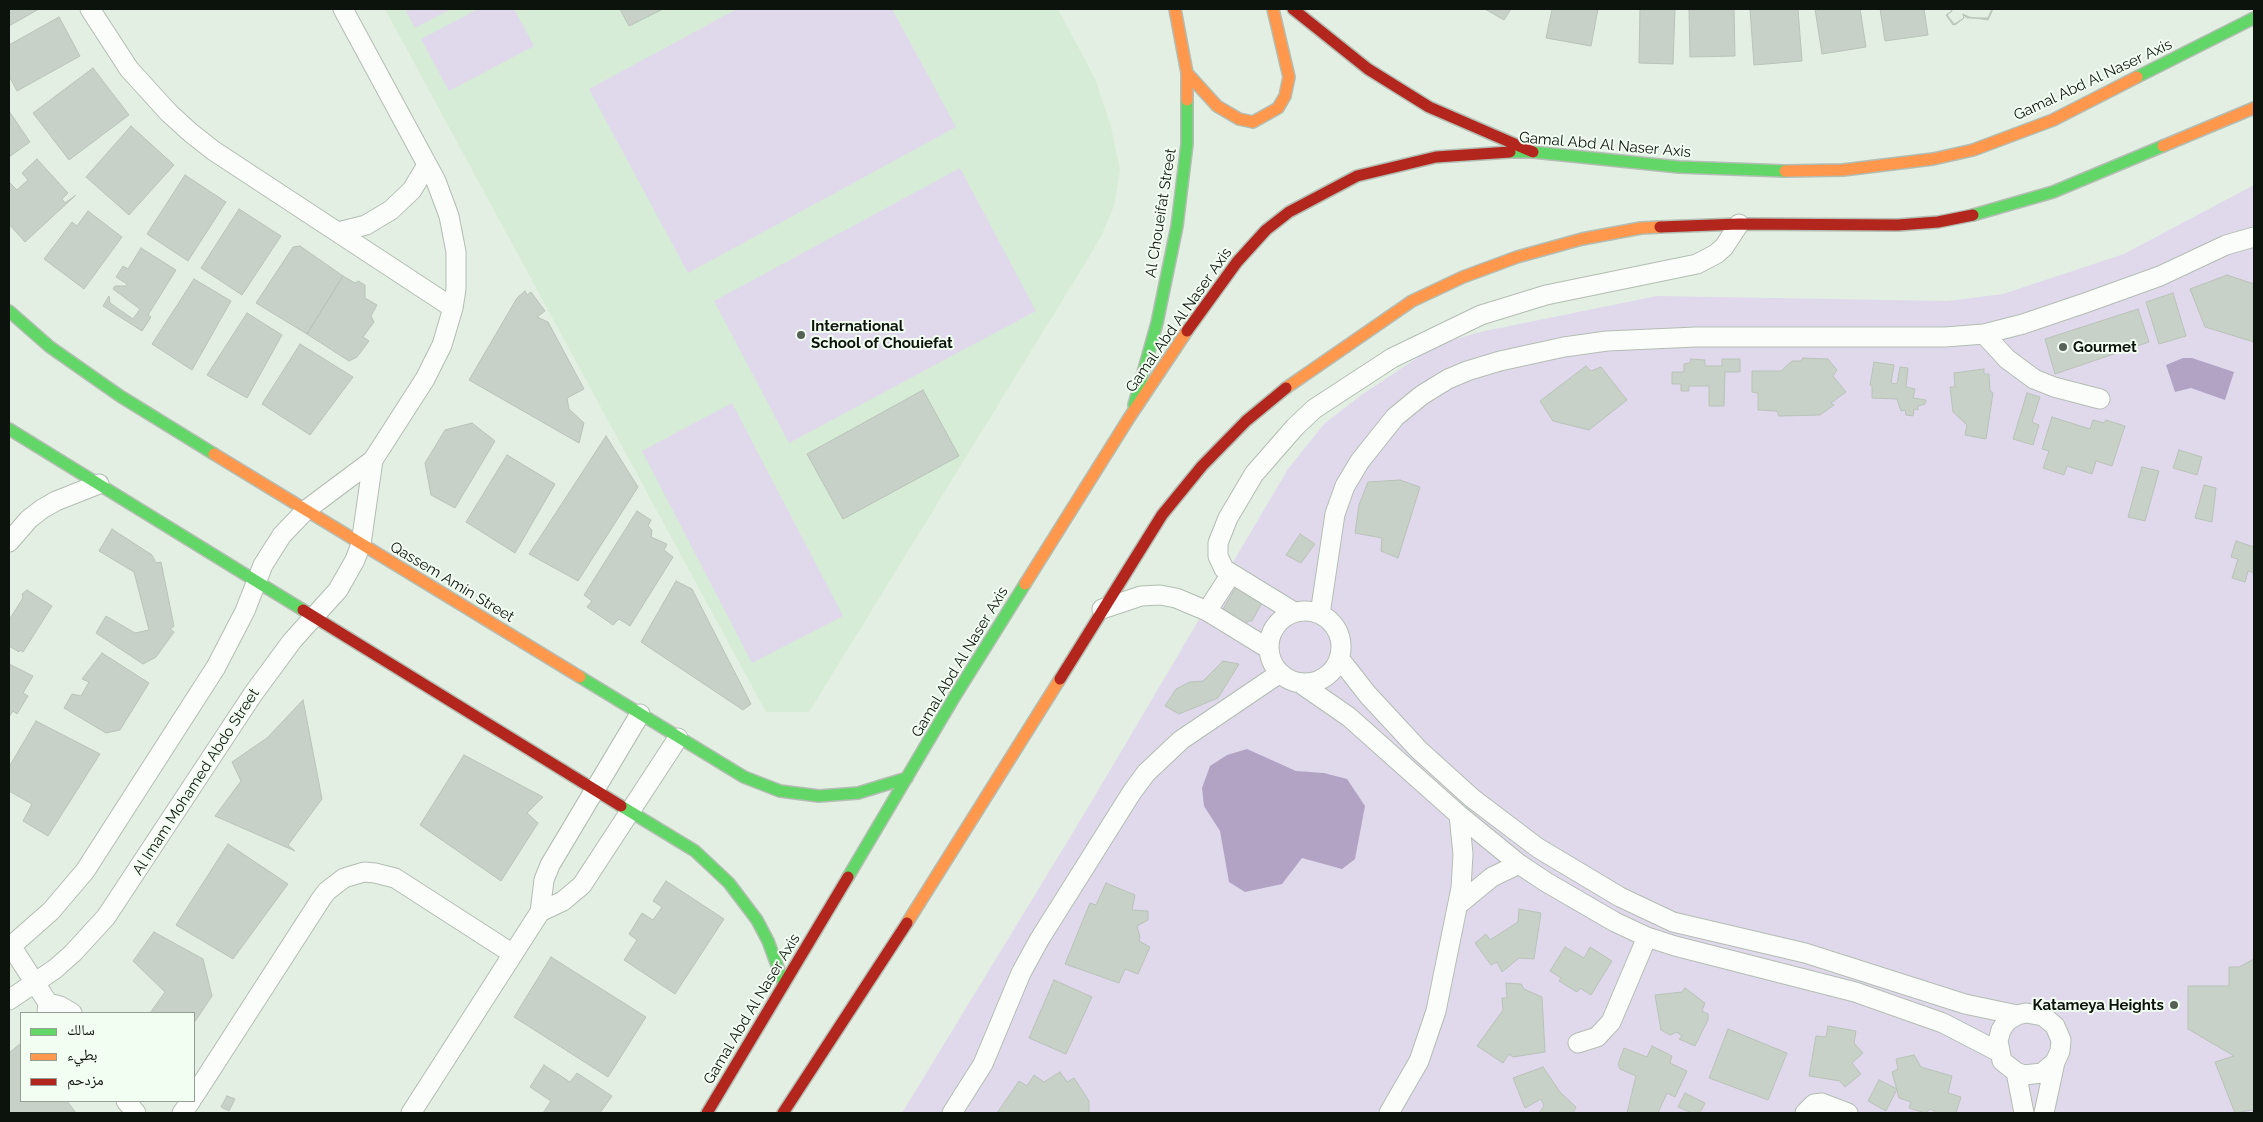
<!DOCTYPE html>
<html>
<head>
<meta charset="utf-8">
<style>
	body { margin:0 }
	#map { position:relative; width:2263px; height:1122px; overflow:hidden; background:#e2efe2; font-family:Raleway,"Noto Naskh Arabic",sans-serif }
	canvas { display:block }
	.frame { position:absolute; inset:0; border:10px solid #0c130c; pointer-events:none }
	.legend { position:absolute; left:20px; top:1012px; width:175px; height:90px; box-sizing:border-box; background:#f1fef1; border:1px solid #95a095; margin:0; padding:6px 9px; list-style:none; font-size:15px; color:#0c130c }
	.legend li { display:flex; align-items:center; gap:10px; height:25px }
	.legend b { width:25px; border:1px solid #95a095 }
</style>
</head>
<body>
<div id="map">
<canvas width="2263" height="1122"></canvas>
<div class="frame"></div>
<ul class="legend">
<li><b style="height:6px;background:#63d668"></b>سالك</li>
<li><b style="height:6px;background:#ff974d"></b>بطيء</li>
<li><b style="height:6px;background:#b3261e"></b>مزدحم</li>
</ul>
</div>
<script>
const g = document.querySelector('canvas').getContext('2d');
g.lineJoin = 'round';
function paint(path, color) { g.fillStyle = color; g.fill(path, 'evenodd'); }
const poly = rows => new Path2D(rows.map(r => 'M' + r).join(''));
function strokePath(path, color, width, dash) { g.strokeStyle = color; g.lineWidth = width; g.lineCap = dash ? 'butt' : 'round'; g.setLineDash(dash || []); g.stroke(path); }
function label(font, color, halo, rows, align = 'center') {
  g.font = font + ' Raleway,sans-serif'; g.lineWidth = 4; g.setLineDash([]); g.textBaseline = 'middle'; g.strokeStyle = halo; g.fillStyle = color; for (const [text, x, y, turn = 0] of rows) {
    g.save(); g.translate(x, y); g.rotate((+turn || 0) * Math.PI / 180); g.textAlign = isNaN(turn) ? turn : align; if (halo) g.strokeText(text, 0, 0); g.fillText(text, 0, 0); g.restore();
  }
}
const built = poly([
	[385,9,1058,9,1095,79,1111,127,1120,170,1114,206,1101,236,1084,265,809,712,766,712]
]);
const green = poly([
	[405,9,451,9,415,28],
	[478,9,514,9,534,46,449,91,421,39],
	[737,9,892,9,956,127,688,273,589,89],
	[960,168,1036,311,789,443,714,301],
	[2254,185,2254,1113,902,1113,1083,816,1288,469,1324,424,1360,396,1436,345,1480,332,1657,296,1948,301,2003,294,2124,254],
	[732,403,843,616,752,663,642,451]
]);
const water = poly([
	[2183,358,2192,358,2234,372,2225,400,2191,388,2175,392,2166,365],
	[1247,749,1296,771,1324,773,1347,779,1365,806,1355,859,1342,869,1302,858,1282,884,1245,892,1229,882,1220,831,1204,806,1202,788,1210,766,1227,755]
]);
const building = poly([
	[9,9,39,9,9,26,9,9],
	[620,9,663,9,629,26,620,9],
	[1485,9,1511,9,1504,20,1485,9],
	[1552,9,1598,9,1591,46,1546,38,1552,9],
	[1640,9,1675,9,1673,64,1639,63,1640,9],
	[1689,9,1734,9,1735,56,1690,57,1689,9],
	[1750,9,1798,9,1802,61,1754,65,1750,9],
	[1815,9,1860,9,1866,47,1822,54,1815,9],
	[1880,9,1924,9,1928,35,1885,41,1880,9],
	[1951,9,1993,9,1988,20,1969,17,1963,14,1964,18,1955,25,1947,15,1952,11,1951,9],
	[1951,9,1992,9,1988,18,1967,18,1963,14,1964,18,1953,25,1946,15,1952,11,1951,9],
	[59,17,80,56,17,91,9,76,9,45,59,17],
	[93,68,129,115,69,160,33,113,93,68],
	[9,111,30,142,9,157,9,111],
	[131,126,174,165,129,215,86,177,131,126],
	[37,159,68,193,62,199,65,203,76,195,25,242,9,224,9,182,17,190,28,180,22,173,37,159],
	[185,175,226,202,188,261,147,234,185,175],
	[239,209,281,236,242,295,201,268,239,209],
	[88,211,122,237,84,289,44,259,72,222,77,226,88,211],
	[300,246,343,276,307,334,256,303,293,247,300,246],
	[141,248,176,270,148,315,151,317,142,331,103,306,109,296,110,303,133,319,140,309,113,289,115,286,126,286,127,284,116,277,123,266,128,269,141,248],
	[2227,275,2254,284,2254,342,2205,327,2190,289,2227,275],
	[343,276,355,283,358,281,365,285,365,298,377,305,371,316,374,322,363,337,369,341,357,357,349,361,307,334,343,276],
	[194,279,231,301,192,370,152,344,194,279],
	[525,291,527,295,531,292,545,311,537,317,548,322,584,389,567,398,569,409,584,423,579,443,469,380,517,298,525,291],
	[2173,293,2186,336,2159,344,2146,302,2173,293],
	[2138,309,2149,342,2055,374,2045,339,2138,309],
	[247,313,282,335,247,398,207,375,247,313],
	[300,344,353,377,310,435,262,404,300,344],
	[1803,358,1828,359,1837,370,1833,376,1846,392,1831,403,1834,405,1820,415,1779,416,1777,411,1758,410,1758,393,1752,392,1752,371,1781,371,1792,361,1801,361,1803,358],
	[1691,359,1705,360,1705,366,1722,366,1722,359,1740,359,1740,372,1725,372,1724,406,1709,406,1709,386,1689,386,1689,391,1681,391,1681,384,1672,384,1672,372,1684,372,1684,364,1690,363,1691,359],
	[1874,362,1894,365,1891,383,1897,384,1900,367,1908,368,1906,387,1915,389,1913,398,1926,400,1925,404,1918,406,1918,410,1914,409,1913,416,1906,415,1905,410,1901,411,1897,399,1872,398,1872,386,1870,385,1874,362],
	[1586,366,1591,371,1601,367,1627,400,1589,430,1553,421,1540,401,1586,366],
	[1984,369,1984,374,1989,374,1990,391,1993,393,1986,439,1965,435,1967,425,1953,412,1950,387,1955,387,1954,373,1984,369],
	[923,390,959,456,843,519,807,454,923,390],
	[2027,393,2040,397,2032,422,2039,425,2033,445,2013,439,2027,393],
	[2052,417,2090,429,2093,420,2104,423,2106,420,2125,426,2112,466,2096,461,2092,474,2067,466,2064,475,2043,468,2049,451,2042,449,2052,417],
	[472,423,495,441,455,508,431,495,425,463,445,430,472,423],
	[606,436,638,487,578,581,529,554,606,436],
	[2179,450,2202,457,2197,475,2173,468,2179,450],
	[507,455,555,484,515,553,466,522,507,455],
	[2142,467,2159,471,2145,521,2128,517,2142,467],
	[1400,480,1420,487,1398,558,1381,551,1382,538,1355,533,1359,505,1368,482,1400,480],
	[2204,485,2216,488,2212,522,2195,518,2204,485],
	[637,511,651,520,648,526,652,530,651,537,667,544,664,550,673,557,630,626,619,619,613,625,587,607,592,601,584,595,637,511],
	[112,529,152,555,156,563,161,562,174,626,170,629,174,632,156,657,143,664,96,633,106,616,135,633,149,630,134,572,99,551,112,529],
	[1300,534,1315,544,1301,563,1286,555,1300,534],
	[2236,541,2254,547,2254,573,2248,571,2245,582,2232,578,2238,559,2231,557,2236,541],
	[676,581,692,589,751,704,743,710,641,642,676,581],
	[1237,585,1263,601,1252,621,1248,621,1242,629,1222,611,1237,585],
	[27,590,52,606,23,652,20,650,19,652,9,646,9,620,23,598,22,594,27,590],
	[102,653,149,683,120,730,106,733,64,708,72,694,81,696,89,682,82,679,102,653],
	[1223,661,1239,664,1218,698,1179,714,1165,706,1176,689,1190,682,1203,681,1223,661],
	[9,664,33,676,23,693,28,696,17,714,13,711,9,717,9,664],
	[303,700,322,799,288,845,295,851,215,816,241,781,232,762,267,738,303,700],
	[36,721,100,754,48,836,23,821,32,804,9,791,9,767,36,721],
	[464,755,543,797,527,813,538,823,501,881,420,825,464,755],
	[228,844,288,884,233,959,176,925,228,844],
	[666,881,724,919,675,994,624,960,637,940,629,934,642,913,653,920,662,907,653,901,666,881],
	[1106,883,1135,895,1132,910,1148,911,1148,920,1137,926,1140,937,1139,941,1150,947,1138,974,1125,969,1119,983,1065,964,1090,903,1096,905,1106,883],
	[1519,909,1541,913,1534,959,1519,958,1502,972,1497,962,1491,965,1475,943,1486,934,1490,940,1518,922,1519,909],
	[154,932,203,959,212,996,194,1023,194,1013,150,1013,165,992,133,961,154,932],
	[1565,947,1584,958,1590,947,1612,961,1591,995,1580,988,1577,992,1559,981,1561,978,1550,971,1565,947],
	[551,957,646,1017,608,1077,514,1017,551,957],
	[2254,959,2254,1113,2252,1110,2235,1113,2215,1062,2234,1056,2188,1029,2188,986,2229,986,2229,967,2239,967,2254,959],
	[1054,980,1092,997,1066,1054,1029,1038,1054,980],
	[1506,983,1521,984,1524,989,1542,997,1545,1052,1513,1057,1509,1054,1503,1063,1477,1046,1503,1010,1502,998,1507,998,1506,983],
	[1685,988,1705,1003,1702,1011,1708,1014,1708,1020,1695,1046,1679,1039,1682,1036,1677,1032,1670,1035,1661,1030,1655,995,1682,992,1685,988],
	[1828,1026,1856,1031,1854,1043,1863,1053,1852,1063,1861,1074,1845,1087,1840,1081,1809,1076,1816,1036,1826,1037,1828,1026],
	[1728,1029,1787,1053,1768,1100,1709,1078,1728,1029],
	[21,1043,21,1101,67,1101,76,1113,9,1113,9,1053,21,1043],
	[1652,1046,1672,1056,1670,1063,1687,1071,1675,1097,1667,1093,1658,1113,1627,1113,1636,1076,1620,1069,1618,1064,1624,1048,1647,1057,1652,1046],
	[1914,1055,1921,1067,1952,1076,1948,1093,1961,1097,1956,1113,1934,1113,1935,1111,1929,1109,1927,1113,1925,1113,1909,1108,1911,1102,1899,1098,1892,1072,1898,1069,1896,1059,1914,1055],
	[544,1065,570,1082,577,1073,612,1096,600,1113,543,1113,551,1101,530,1087,544,1065],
	[1543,1067,1560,1092,1576,1107,1573,1113,1539,1113,1544,1106,1541,1099,1525,1108,1513,1078,1543,1067],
	[1060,1072,1067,1082,1074,1078,1089,1101,1089,1113,997,1113,1019,1081,1027,1086,1034,1075,1044,1082,1060,1072],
	[1879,1080,1897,1089,1886,1111,1868,1101,1879,1080],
	[1685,1093,1705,1103,1700,1113,1692,1113,1678,1107,1685,1093],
	[227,1096,235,1099,229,1111,221,1107,227,1096]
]);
const street = poly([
	[90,9,129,69,169,113,191,133,214,151,453,308],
	[338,232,366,225,391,210,412,190,427,165],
	[1984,334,2007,359,2034,379,2054,387,2100,399],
	[9,542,29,519,42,509,56,501,99,484],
	[1102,609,1141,596,1160,595,1176,598,1207,611,1269,649],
	[1207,611,1231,574],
	'1269 647a36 36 0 1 1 72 0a36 36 0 1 1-72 0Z',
	[1294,612,1224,569,1218,556,1218,543,1228,518,1254,474,1295,427,1314,409,1392,358,1481,315,1546,295,1697,264,1716,254,1724,247,1739,224],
	[1320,614,1335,514,1345,486,1360,461,1395,417,1422,395,1448,379,1467,371,1500,361,1564,347,1607,341,1696,337,1945,337,1984,334,2023,324,2085,303,2160,276,2226,245,2254,237],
	[1339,658,1368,695,1419,750,1472,798,1538,848,1620,897,1673,922,1805,953,1965,1004,2017,1015],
	[1300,683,1349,717,1459,815,1519,864,1546,882,1615,922,1647,937,1675,946,1855,992,1943,1023,1999,1052],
	[1458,905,1492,877,1519,864],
	[540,912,563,901,582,885,678,738],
	[11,946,48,1003,47,1013],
	[9,948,51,911,85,871,216,667,245,611,263,565,282,535,306,510,373,460,425,379,442,345,453,308,456,289,456,252,449,216,436,181,343,9],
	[9,1000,55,969,73,953,106,917,253,694,292,641,338,590,355,560,361,544,373,460],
	[48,1003,60,1006,72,1013],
	[1578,1043,1597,1037,1611,1022,1647,937],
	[2016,1072,2024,1075,2042,1073,2055,1062,2060,1051,2061,1040,2055,1026,2043,1016,2026,1013,2017,1015,2007,1021,2001,1030,1998,1041,2002,1061,2016,1072,2024,1113],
	[194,1096,321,899,327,891,344,878,364,872,375,873,395,878,513,954],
	[126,1101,136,1113],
	[182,1113,191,1101],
	[411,1113,540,912,544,880,550,865,640,714],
	[952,1113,983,1064,1021,973,1039,940,1132,792,1146,773,1181,740,1280,673],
	[1389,1113,1419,1061,1436,1011,1461,888,1463,854,1459,815],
	[1805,1113,1814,1104,1822,1103,1848,1113],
	[2044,1113,2055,1062]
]);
const fast = poly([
	[2137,77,2254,18],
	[1510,152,1533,152,1679,167,1785,171],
	[1973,215,2053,192,2163,146],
	[9,311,50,347,120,396,214,454],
	[1134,405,1157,323,1177,226,1187,144,1187,100],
	[9,429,303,610],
	[580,677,744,777,780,791,819,796,858,793,907,778],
	[621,806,695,851,729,883,757,920,768,941,784,984],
	[848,877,955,696,1025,584]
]);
const slow = poly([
	[1175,9,1187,73,1187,100],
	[1187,73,1217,106,1239,119,1253,122,1278,108,1285,96,1289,77,1273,9],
	[2163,146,2254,108],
	[1785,171,1843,170,1933,159,1973,150,2053,120,2137,77],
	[1286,388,1412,301,1463,277,1517,257,1582,239,1641,228,1660,227],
	[214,454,580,677],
	[1025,584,1129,418,1187,331],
	[907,923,1060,679]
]);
const jam = poly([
	[1293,9,1368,69,1429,107,1533,152],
	[1660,227,1739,224,1898,225,1938,222,1973,215],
	[1187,331,1237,262,1266,230,1289,212,1357,176,1436,157,1510,152],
	[303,610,621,806],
	[1060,679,1162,515,1202,466,1246,421,1286,388],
	[707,1113,848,877],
	[783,1113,907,923]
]);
const markers = [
	[801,335,5,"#576057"],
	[2063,347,5,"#576057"],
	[2174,1005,5,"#576057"]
];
const streetNames = [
	["Gamal Abd Al Naser Axis",2093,80,-25],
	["Gamal Abd Al Naser Axis",1605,145,5],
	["Al Choueifat Street",1161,213,-81],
	["Gamal Abd Al Naser Axis",1179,320,-55],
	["Qassem Amin Street",452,582,31],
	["Gamal Abd Al Naser Axis",960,662,-59],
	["Al Imam Mohamed Abdo Street",196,782,-57],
	["Gamal Abd Al Naser Axis",752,1009,-59]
];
const poiNames = [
	["International",811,326],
	["School of Chouiefat",811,343],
	["Gourmet",2073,347],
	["Katameya Heights",2164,1005,"right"]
];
paint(built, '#d6ecd6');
paint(green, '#e0d9ec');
paint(water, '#b2a3c4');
paint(building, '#c8d1c8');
strokePath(building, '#b9c3b9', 1);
strokePath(street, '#b3bdb3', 21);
strokePath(fast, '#b3bdb3', 14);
strokePath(slow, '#b3bdb3', 14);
strokePath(jam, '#b3bdb3', 14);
strokePath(street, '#fbfdfb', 19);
strokePath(fast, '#63d668', 11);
strokePath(slow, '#ff974d', 11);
strokePath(jam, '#b3261e', 11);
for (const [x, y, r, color] of markers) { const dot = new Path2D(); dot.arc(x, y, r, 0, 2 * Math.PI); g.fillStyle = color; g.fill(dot); strokePath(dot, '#f1fef1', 2); }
label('15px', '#0c130c', '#f1fef1', streetNames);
label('bold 15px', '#0c130c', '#f1fef1', poiNames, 'left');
</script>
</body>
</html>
